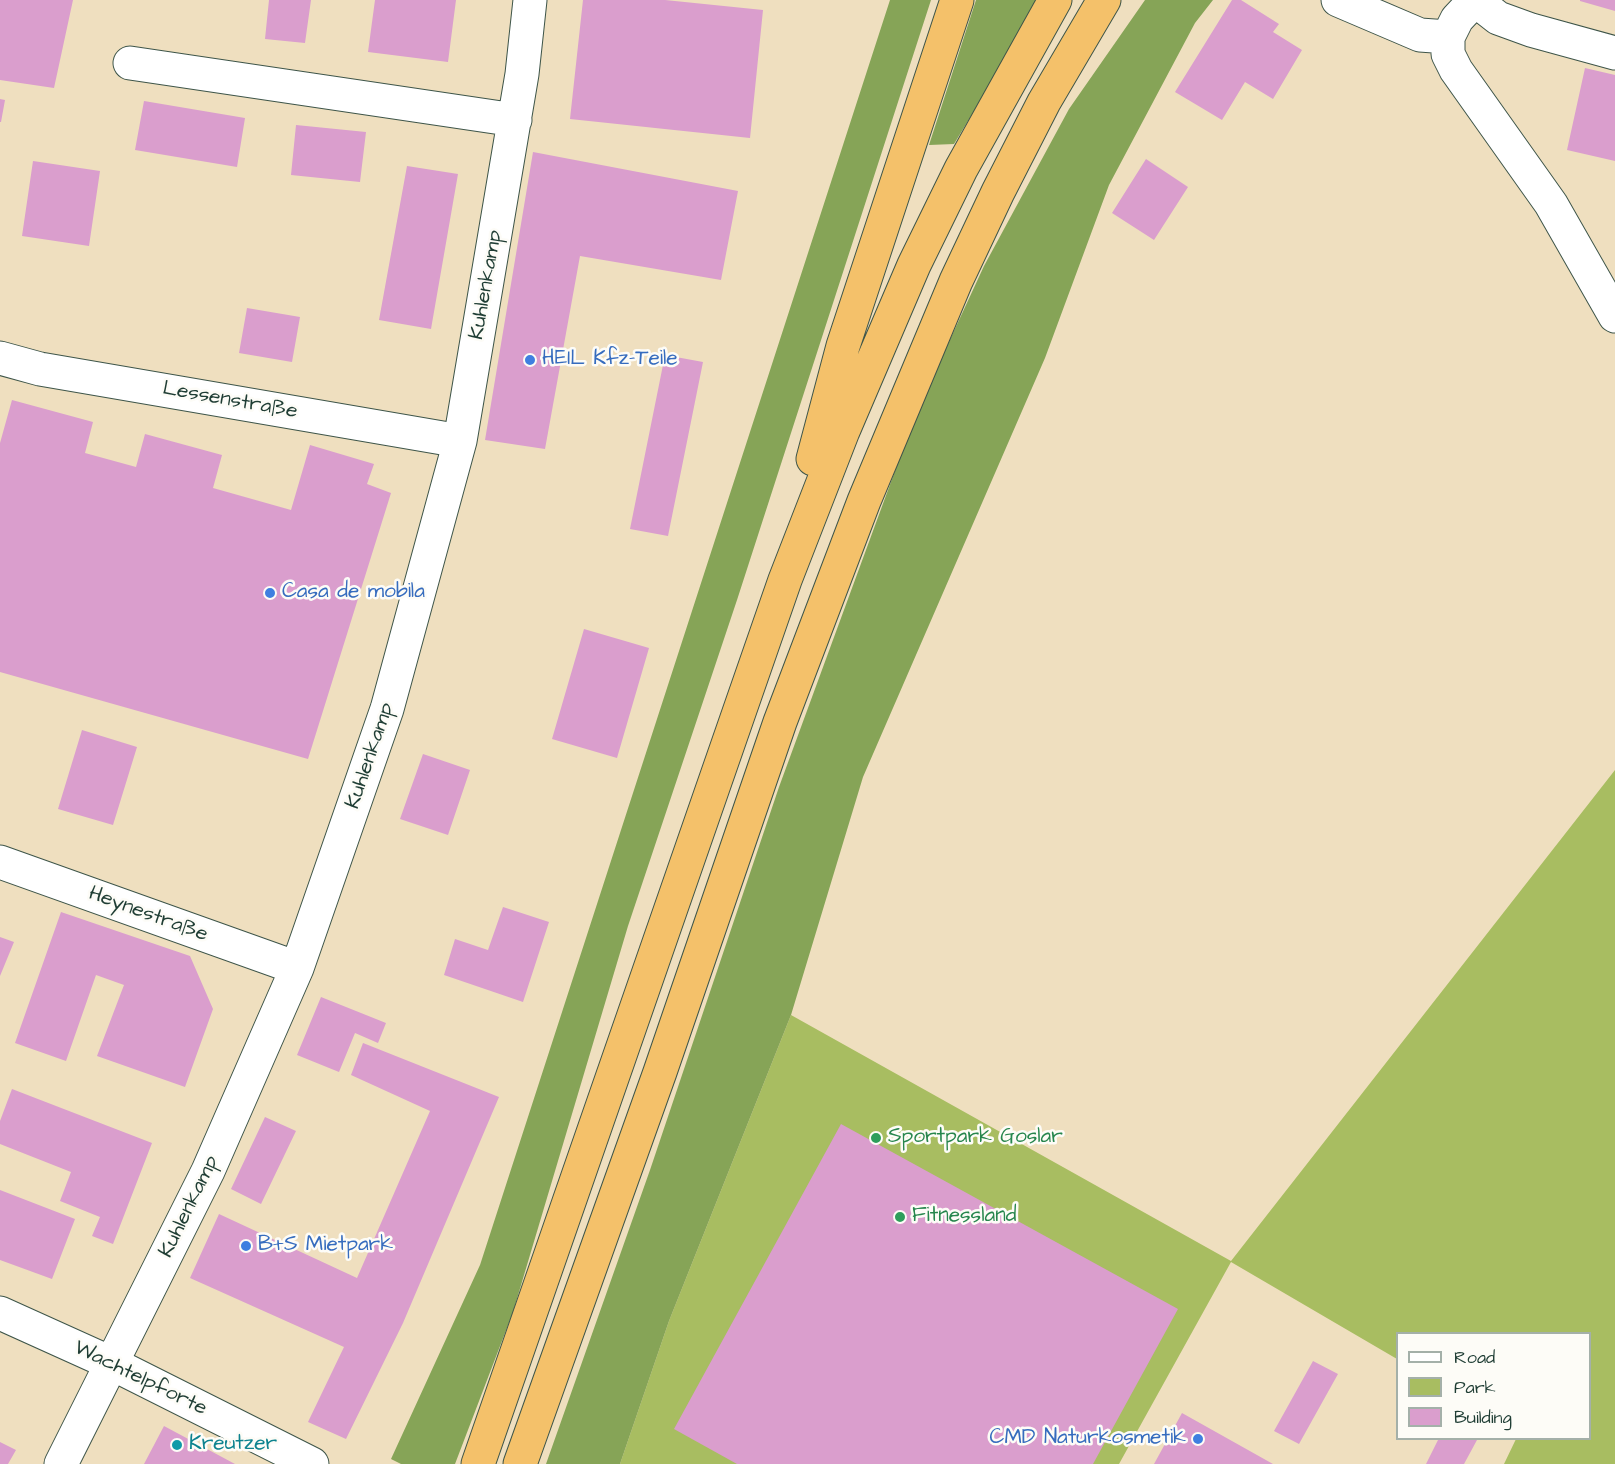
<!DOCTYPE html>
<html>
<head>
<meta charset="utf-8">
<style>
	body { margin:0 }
	#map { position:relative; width:1615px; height:1464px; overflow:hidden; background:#efdfbf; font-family:"Architects Daughter",sans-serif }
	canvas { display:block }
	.legend { position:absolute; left:1396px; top:1332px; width:195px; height:108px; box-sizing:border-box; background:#fdfcf7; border:2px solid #a4b0a9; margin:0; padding:8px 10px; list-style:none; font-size:18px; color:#1f3d34 }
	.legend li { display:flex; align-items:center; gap:12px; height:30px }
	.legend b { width:30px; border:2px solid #a4b0a9 }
</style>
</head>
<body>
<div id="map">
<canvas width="1615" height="1464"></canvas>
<ul class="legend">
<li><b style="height:8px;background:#fff"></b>Road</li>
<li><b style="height:16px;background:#a8bd61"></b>Park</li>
<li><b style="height:16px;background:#da9ecd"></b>Building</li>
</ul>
</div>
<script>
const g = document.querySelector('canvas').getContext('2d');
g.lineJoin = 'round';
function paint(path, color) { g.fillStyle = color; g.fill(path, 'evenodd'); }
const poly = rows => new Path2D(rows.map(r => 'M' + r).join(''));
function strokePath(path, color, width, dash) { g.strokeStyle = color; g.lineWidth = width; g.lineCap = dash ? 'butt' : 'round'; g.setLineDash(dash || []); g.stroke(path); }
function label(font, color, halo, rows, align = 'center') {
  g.font = font + ' "Architects Daughter",sans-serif'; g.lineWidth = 5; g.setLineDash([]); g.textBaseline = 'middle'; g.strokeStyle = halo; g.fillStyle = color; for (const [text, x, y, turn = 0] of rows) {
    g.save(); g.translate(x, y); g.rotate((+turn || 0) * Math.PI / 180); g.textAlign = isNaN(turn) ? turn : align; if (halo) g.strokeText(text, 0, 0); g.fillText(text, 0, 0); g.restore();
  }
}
const green = poly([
	[1615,770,1615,1464,1504,1464,1516,1439,1590,1438,1590,1334,1398,1334,1397,1359,1231,1262,1119,1464,620,1464,669,1321,791,1015,1231,1261]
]);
const forest = poly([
	[890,0,931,0,737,600,628,926,513,1312,455,1464,401,1464,391,1459,480,1265],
	[976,0,1041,0,954,144,929,145],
	[1145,0,1213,0,1195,23,1109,185,1045,358,863,777,791,1015,669,1321,620,1464,546,1464,650,1170,779,787,917,411,984,266,1069,109]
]);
const building = poly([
	[0,0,73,0,54,88,0,80],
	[269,0,311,0,305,43,265,39],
	[375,0,456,0,448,62,368,52],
	[583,0,665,0,763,10,750,138,570,119],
	[1232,0,1241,0,1279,24,1273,32,1302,50,1273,99,1245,82,1222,120,1175,92],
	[1580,0,1615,0,1615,11,1580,1],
	[1585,68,1615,75,1615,161,1567,150],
	[0,99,5,100,1,122,0,122],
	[144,101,245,118,237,167,135,150],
	[296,125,366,132,360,182,291,175],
	[533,152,738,191,721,280,580,256,545,449,485,440],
	[1146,159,1188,187,1154,240,1112,213],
	[33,161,100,171,89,246,22,236],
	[407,166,458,174,431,329,379,320],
	[247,308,300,317,292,362,239,353],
	[665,355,703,362,668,536,630,529],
	[12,400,93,422,85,453,136,467,145,434,222,455,213,488,291,510,310,445,374,464,367,484,391,493,308,759,0,672,0,443],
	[584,629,649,648,617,758,552,739],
	[82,730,137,747,113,825,58,809],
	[423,754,470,770,448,835,400,819],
	[503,907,549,922,523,1002,444,975,455,939,488,950],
	[61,912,190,956,213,1009,185,1087,97,1056,124,985,96,975,66,1061,15,1043],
	[0,937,14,942,0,976],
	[321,997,386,1023,378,1043,355,1033,339,1072,297,1055],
	[363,1043,499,1097,403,1323,346,1439,308,1422,344,1347,190,1278,219,1214,357,1278,430,1111,351,1075],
	[12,1089,152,1143,113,1244,92,1236,100,1217,60,1201,71,1172,0,1144,0,1121],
	[265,1117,296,1131,261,1204,231,1189],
	[841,1124,1178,1309,1093,1464,737,1464,674,1429],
	[0,1190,75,1219,52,1279,0,1260],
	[1313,1361,1338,1374,1299,1444,1274,1431],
	[1182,1413,1273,1464,1154,1464],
	[164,1426,235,1464,144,1464],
	[1439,1438,1475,1438,1477,1440,1464,1464,1426,1464],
	[0,1442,16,1450,8,1464,0,1464]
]);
const minor = poly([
	[1338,0,1420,35,1448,37],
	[1475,0,1457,19,1448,37,1448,54,1456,70,1551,204,1615,316],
	[1475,0,1498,18,1531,30,1615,53],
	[130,63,515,120],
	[0,358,40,369,460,441],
	[0,862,297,968],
	[0,1313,113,1364,312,1464],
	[61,1464,208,1171,297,968,387,709,460,441,522,74,530,0]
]);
const highway = poly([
	[813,459,843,346,957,0],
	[478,1464,785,580,843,431,914,265,961,169,1055,0],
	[520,1464,660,1072,780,722,864,501,956,281,998,192,1044,102,1104,0]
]);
const markers = [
	[530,360,6,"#3f7fe0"],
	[270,593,6,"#3f7fe0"],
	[876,1138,6,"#2e9e5b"],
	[900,1217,6,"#2e9e5b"],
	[246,1246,6,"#3f7fe0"],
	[1198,1439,6,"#3f7fe0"],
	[177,1445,6,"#0f9aa8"]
];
const streetNames = [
	["Kuhlenkamp",487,285,-80],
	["Lessenstraße",230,401,10],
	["Kuhlenkamp",371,756,-71],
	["Heynestraße",148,915,20],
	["Kuhlenkamp",190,1207,-64],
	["Wachtelpforte",140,1379,26]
];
const shopNames = [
	["HEIL Kfz-Teile",542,360],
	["Casa de mobila",282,593],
	["B+S Mietpark",258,1246],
	["CMD Naturkosmetik",1186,1439,"right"]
];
const leisureNames = [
	["Sportpark Goslar",888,1138],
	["Fitnessland",912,1217]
];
const cultureNames = [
	["Kreutzer",189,1445]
];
paint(green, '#a8bd61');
paint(forest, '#86a457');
paint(building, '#da9ecd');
strokePath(minor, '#3e5549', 35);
strokePath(highway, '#3e5549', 35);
strokePath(minor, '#fff', 33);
strokePath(highway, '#f4c16a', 33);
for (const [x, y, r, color] of markers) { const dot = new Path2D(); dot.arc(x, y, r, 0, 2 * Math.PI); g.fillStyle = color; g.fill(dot); strokePath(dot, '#fdfcf7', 2); }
label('21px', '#1f3d34', '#fdfcf7', streetNames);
label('21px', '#366cbe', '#fdfcf7', shopNames, 'left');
label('21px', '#27864d', '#fdfcf7', leisureNames, 'left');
label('21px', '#0d838f', '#fdfcf7', cultureNames, 'left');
</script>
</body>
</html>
